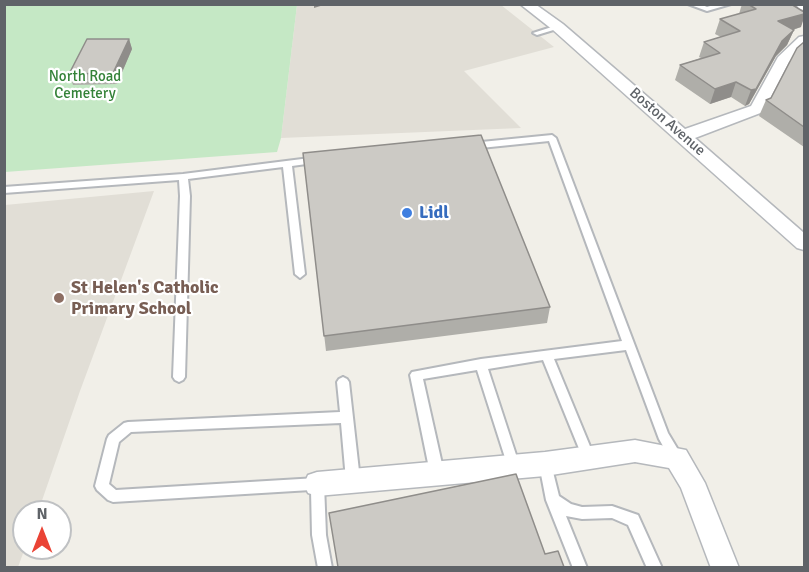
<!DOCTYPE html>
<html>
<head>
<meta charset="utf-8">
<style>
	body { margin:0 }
	#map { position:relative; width:809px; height:572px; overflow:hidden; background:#f1efe8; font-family:Signika,sans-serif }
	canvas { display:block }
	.frame { position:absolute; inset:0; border:6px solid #5f6368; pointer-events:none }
	.north { position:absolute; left:12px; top:500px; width:60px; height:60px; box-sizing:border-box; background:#fff; border:2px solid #bfc1c3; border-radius:50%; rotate:0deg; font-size:16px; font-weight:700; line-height:24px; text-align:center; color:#5f6368 }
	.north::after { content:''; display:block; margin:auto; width:21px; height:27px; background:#ea4335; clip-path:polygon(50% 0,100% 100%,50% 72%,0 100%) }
</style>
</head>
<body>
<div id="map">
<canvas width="809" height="572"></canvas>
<div class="frame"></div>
<div class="north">N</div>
</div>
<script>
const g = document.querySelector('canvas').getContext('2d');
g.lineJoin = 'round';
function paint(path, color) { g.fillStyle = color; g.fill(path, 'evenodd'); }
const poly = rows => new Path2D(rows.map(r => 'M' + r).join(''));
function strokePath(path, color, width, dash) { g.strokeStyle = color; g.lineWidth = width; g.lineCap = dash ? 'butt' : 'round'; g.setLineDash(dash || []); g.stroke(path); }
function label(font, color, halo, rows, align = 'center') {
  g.font = font + ' Signika,sans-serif'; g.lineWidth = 4.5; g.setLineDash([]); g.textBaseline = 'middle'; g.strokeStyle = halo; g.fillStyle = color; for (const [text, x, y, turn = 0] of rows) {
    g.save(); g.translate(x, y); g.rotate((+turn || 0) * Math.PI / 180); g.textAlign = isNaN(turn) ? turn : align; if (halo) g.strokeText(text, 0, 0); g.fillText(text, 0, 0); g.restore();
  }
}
const education = poly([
	[297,5,501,5,554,47,464,71,521,128,281,138],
	[154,191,80,391,38,512,24,512,25,548,18,567,5,567,5,205]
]);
const green = poly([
	[5,5,297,5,281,138,277,152,5,172]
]);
const service = poly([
	[688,4,700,4,707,7,717,4,731,4,707,11,688,4],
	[558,25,560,26,560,28,537,35,533,33,558,25],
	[552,135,556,138,668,433,683,458,682,462,677,464,672,462,659,439,626,350,554,359,594,456,593,460,588,462,583,460,582,456,543,360,488,369,520,467,519,471,514,473,509,471,508,467,477,370,423,379,444,473,442,477,437,479,432,477,430,473,410,375,412,372,481,359,622,341,549,141,471,149,467,146,471,143,552,135],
	[318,157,322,160,321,162,292,166,305,274,300,278,295,274,283,167,188,179,190,196,185,377,183,380,179,382,175,380,173,377,180,196,179,180,4,193,4,187,183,174,318,157],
	[343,377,347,379,349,382,360,480,358,484,353,486,348,484,346,480,341,423,131,432,119,442,109,484,116,490,317,478,322,480,324,484,326,535,332,568,318,568,312,535,311,490,113,502,108,500,97,490,95,486,107,439,109,435,124,423,128,422,340,412,337,382,339,379,343,377],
	[545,458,550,460,559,496,571,504,582,507,612,506,638,515,662,568,647,568,628,525,612,518,582,519,566,516,587,568,573,568,546,500,539,464,540,460,545,458]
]);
const minor = poly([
	[520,4,535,4,563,24,685,129,751,106,778,57,799,37,804,36,804,48,789,62,763,112,695,138,804,233,804,250,797,248,553,30,520,4],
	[796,4,804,4,804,10,799,9,796,4],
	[635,440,686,450,705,483,739,568,711,568,681,488,669,468,635,462,545,476,317,496,308,493,304,484,308,475,317,472,545,452,635,440]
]);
const wall = poly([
	[742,4,791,4,801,27,793,30,794,30,787,45,776,56,749,104,745,106,731,97,710,104,675,80,680,65,701,58,699,57,704,42,721,37,715,34,720,19,739,14],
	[129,39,132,49,117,84,73,85,69,74],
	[804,42,804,147,759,116,766,100,771,98],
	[303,153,550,307,547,323,326,351]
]);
const shadedWall = poly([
	[314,4,327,4,314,8],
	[804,14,804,18,801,27,772,36,778,21],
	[794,30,787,45,776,56,749,104,745,106,751,90,782,41],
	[129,39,132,49,117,84,113,73],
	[736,82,731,97,710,104,715,89]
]);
const building = poly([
	[748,4,791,4,804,12,804,14,778,21,794,30,782,41,756,89,751,90,736,82,715,89,680,65,720,53,704,42,740,31,720,19,756,9,748,4],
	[87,39,129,39,113,73,69,74,87,39],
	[804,42,804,127,766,100,771,98,797,48,804,42],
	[481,135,550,307,324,336,303,153,481,135],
	[516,474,545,554,558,551,564,567,338,567,329,513,516,474]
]);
const markers = [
	[407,213,6,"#3f7fe0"],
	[59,298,6,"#8d6e63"]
];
const farParknames = [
	["North Road",85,77],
	["Cemetery",85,94]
];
const farStreetnames = [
	["Boston Avenue",667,122,41]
];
const shopNames = [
	["Lidl",419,213]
];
const educationNames = [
	["St Helen's Catholic",71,288],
	["Primary School",71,309]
];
paint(education, '#e1ded6');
paint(green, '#c5e8c5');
strokePath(service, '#b5b8bc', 4);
strokePath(minor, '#b5b8bc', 3);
paint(service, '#fff');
paint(minor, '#fff');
paint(wall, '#afaea9');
paint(shadedWall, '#8f8d8a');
paint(building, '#cccac5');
strokePath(building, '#8f8d8a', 1.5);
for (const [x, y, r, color] of markers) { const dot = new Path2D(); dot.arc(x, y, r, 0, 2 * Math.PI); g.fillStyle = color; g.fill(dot); strokePath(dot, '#fff', 2); }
label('15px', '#348238', '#fff', farParknames);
label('15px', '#5f6368', '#fff', farStreetnames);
label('bold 18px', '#366cbe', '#fff', shopNames, 'left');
label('bold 18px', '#785e54', '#fff', educationNames, 'left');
</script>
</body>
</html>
